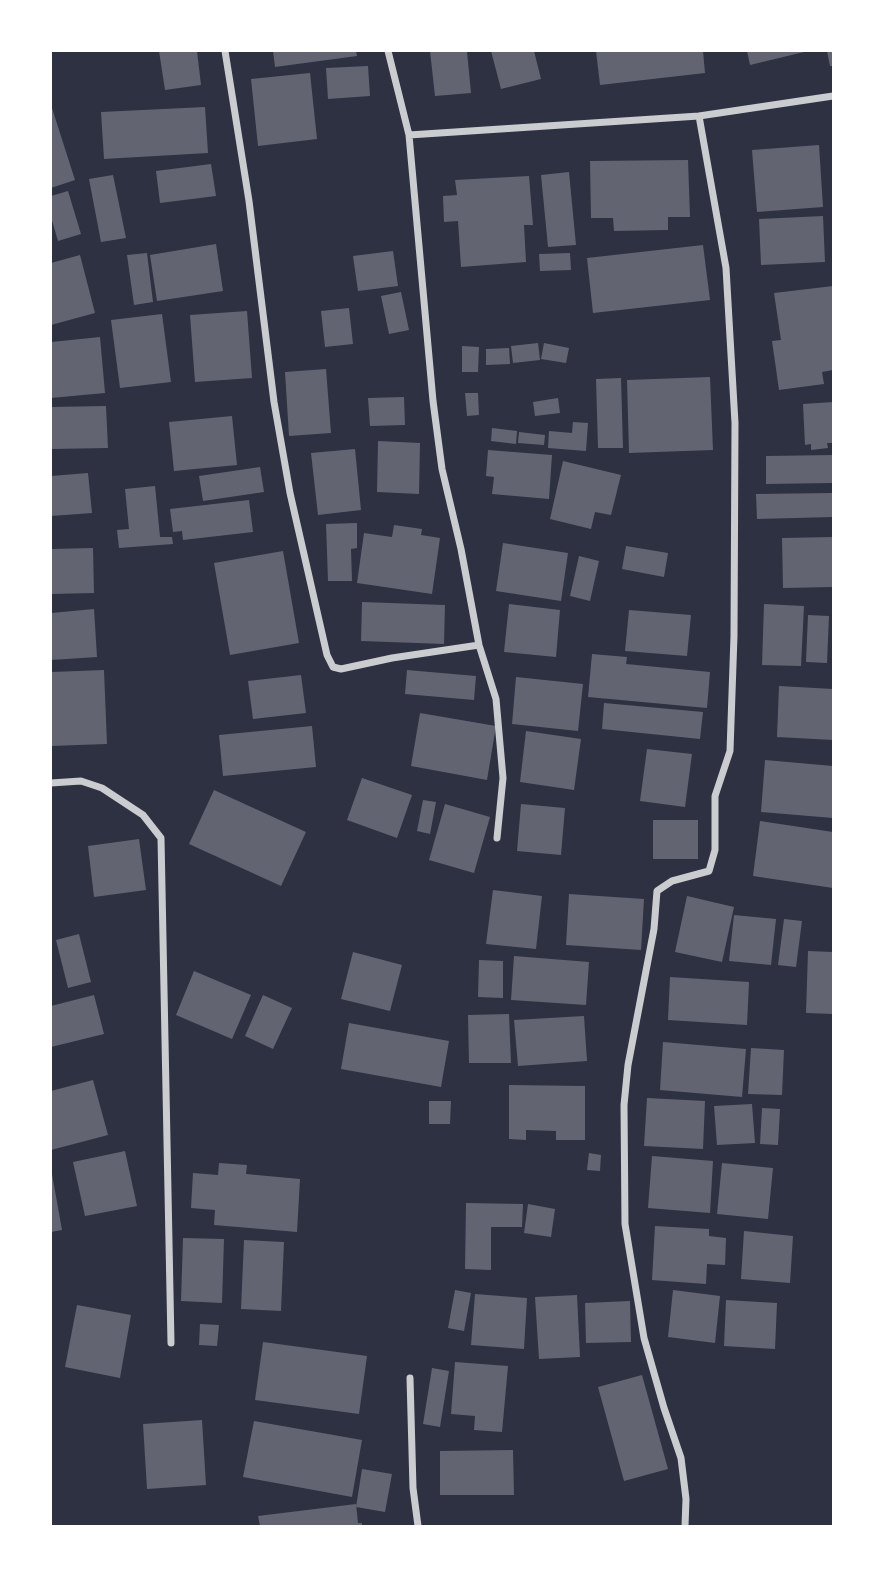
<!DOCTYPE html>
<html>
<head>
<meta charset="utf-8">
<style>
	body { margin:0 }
	#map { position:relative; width:884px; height:1577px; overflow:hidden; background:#2d3142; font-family:Lora,serif }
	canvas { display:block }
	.frame { position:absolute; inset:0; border:52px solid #fff; pointer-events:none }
</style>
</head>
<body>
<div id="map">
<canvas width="884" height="1577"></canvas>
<div class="frame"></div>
</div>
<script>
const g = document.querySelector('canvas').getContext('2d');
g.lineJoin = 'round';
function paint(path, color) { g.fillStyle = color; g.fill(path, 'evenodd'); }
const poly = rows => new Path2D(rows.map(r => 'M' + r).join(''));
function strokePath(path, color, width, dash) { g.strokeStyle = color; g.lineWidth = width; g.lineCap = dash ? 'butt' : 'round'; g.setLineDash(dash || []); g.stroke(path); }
const building = poly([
	[159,51,197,51,201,85,165,90],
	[273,51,356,51,357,56,275,67],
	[430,51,467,51,471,93,435,96],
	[491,51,534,51,541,79,501,89],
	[596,51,703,51,705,73,600,85],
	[747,51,804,51,804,52,750,65],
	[827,51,833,51,833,66,830,66],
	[368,66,370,96,328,99,326,68],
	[310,73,317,139,258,146,251,79],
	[51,105,75,180,51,188],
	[205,107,208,153,104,159,101,112],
	[819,145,823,207,757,212,752,150],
	[688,160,690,217,668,217,668,230,614,231,613,218,591,218,590,161],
	[211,164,216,196,160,203,156,171],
	[569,172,576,245,548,247,541,175],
	[113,175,126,238,101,242,89,179],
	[529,176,533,225,524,225,526,262,461,267,458,221,444,222,443,196,457,195,455,180],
	[68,191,81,234,58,241,51,217,51,196],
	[823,216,825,262,761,265,759,219],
	[216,244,223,291,157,301,150,255],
	[703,245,710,300,593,313,587,258],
	[393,251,398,286,358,291,353,256],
	[147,253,153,302,134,305,127,255],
	[570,253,571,270,540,271,539,254],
	[80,255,95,313,51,325,51,263],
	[833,286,833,370,822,372,824,384,779,390,772,341,781,340,774,293],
	[401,292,409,330,389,334,381,296],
	[349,308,353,344,325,347,321,311],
	[247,311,252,378,195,382,190,315],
	[162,314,171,382,120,388,111,320],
	[100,337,105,393,51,398,51,342],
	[538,343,540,360,513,363,511,346],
	[544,343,569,348,566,363,541,359],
	[462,346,479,347,478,372,462,372],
	[509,348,510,364,486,365,486,349],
	[326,369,331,433,289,436,285,372],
	[710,377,713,450,629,453,627,380],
	[621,378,623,448,598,448,596,379],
	[465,393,478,393,479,415,467,416],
	[404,397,405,425,370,426,368,398],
	[558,398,560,413,535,416,533,402],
	[833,402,833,443,827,443,828,448,811,450,811,444,805,445,803,404],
	[106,406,108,448,51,449,51,407],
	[232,416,237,465,174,471,169,422],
	[573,422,588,423,586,451,548,448,549,431,572,433],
	[492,428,517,431,516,444,491,441],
	[519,432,545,435,544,445,518,443],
	[378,441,420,443,419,494,377,492],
	[355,449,361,510,318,515,311,453],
	[488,450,552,455,549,499,492,494,494,477,486,476],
	[833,455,833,483,766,484,766,456],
	[563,461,621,475,611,515,595,512,591,529,550,519],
	[260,467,264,492,203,501,199,476],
	[88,473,92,513,51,516,51,476],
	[155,486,160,537,172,537,173,544,119,548,117,530,129,529,125,489],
	[833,493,833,517,757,519,756,494],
	[249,500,253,532,183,540,182,531,173,532,170,509],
	[357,523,357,548,351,549,352,581,328,581,326,524],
	[394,525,422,529,421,535,440,538,432,594,357,583,364,533,392,537],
	[833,537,833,587,783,588,782,538],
	[503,543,568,553,561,601,496,591],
	[626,546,668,553,664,577,622,569],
	[93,548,94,593,51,594,51,549],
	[283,551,299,643,230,655,214,563],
	[579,556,599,561,590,601,570,596],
	[362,602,445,605,444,644,361,641],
	[509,604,560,610,556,657,504,652],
	[764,604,804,606,801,666,762,665],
	[94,609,97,657,51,660,51,613],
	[629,610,691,615,687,656,625,651],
	[808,615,829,616,827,663,806,662],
	[592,654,627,657,626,664,710,672,707,708,588,697],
	[104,670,107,744,51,746,51,672],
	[407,670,476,676,474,700,405,694],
	[301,675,306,713,253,719,248,681],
	[516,677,583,684,578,731,512,724],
	[779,686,833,689,833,740,777,737],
	[604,703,703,712,700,739,602,729],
	[420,713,496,726,487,780,411,766],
	[312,726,316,767,223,776,219,735],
	[526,731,581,739,574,790,520,782],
	[647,749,692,754,685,807,640,801],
	[765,760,833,766,833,818,761,812],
	[362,778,412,795,397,838,347,820],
	[214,790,306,832,281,886,189,844],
	[423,800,436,802,430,834,417,831],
	[445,804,490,817,474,873,429,860],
	[521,804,565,808,561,855,517,851],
	[653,820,698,820,698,859,653,859],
	[760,821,833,832,833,888,753,876],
	[139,839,146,890,94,897,88,846],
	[493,890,542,896,536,949,486,944],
	[569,894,644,899,641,950,566,945],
	[687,896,734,907,722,962,675,952],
	[734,915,776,919,771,965,729,961],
	[784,919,802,921,796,967,778,965],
	[79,934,91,982,68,988,56,940],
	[808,951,833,952,833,1014,806,1013],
	[353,952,402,965,390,1011,341,999],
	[514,956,589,962,586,1005,511,1000],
	[479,960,503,961,503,998,478,997],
	[194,971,251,995,232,1039,176,1015],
	[670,977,749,982,747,1025,668,1020],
	[94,995,104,1034,51,1047,51,1006],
	[263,995,292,1008,273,1049,245,1036],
	[509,1014,511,1063,469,1063,468,1015],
	[584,1016,587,1061,518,1066,514,1020],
	[349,1023,449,1041,441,1087,341,1069],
	[663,1042,746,1049,742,1097,660,1090],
	[751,1048,784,1050,782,1095,748,1094],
	[93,1080,108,1135,51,1150,51,1091],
	[509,1085,585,1086,585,1140,556,1140,556,1131,526,1130,526,1140,509,1139],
	[647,1098,705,1101,703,1149,644,1146],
	[429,1101,451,1101,450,1124,429,1124],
	[752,1104,755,1143,717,1145,714,1106],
	[762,1108,780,1109,778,1145,760,1144],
	[125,1151,137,1206,85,1216,73,1162],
	[589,1153,601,1155,600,1171,587,1170],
	[652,1156,713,1161,710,1213,648,1208],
	[219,1163,247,1165,246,1174,300,1179,297,1232,214,1225,215,1210,191,1208,193,1173,218,1175],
	[722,1163,773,1168,768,1219,717,1214],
	[52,1174,62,1230,51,1232,51,1175],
	[466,1203,523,1204,522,1227,491,1227,491,1270,465,1269],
	[528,1204,555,1209,551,1237,524,1233],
	[655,1226,709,1229,709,1236,726,1238,725,1265,707,1264,706,1284,652,1280],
	[744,1231,793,1236,790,1283,741,1279],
	[183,1238,224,1239,222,1303,181,1301],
	[244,1240,284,1242,281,1311,241,1309],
	[455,1290,471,1293,464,1331,448,1328],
	[673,1290,720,1296,715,1343,668,1337],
	[475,1294,527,1298,524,1349,471,1345],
	[577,1295,580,1357,539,1359,535,1297],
	[726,1300,777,1303,775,1349,724,1346],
	[630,1301,631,1342,586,1343,585,1303],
	[77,1305,131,1315,120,1378,65,1367],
	[200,1324,219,1325,217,1346,199,1345],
	[263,1342,367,1356,359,1414,255,1400],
	[455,1362,508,1366,502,1432,474,1430,475,1416,451,1414],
	[432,1368,449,1371,440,1427,423,1424],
	[642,1375,668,1469,624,1481,598,1387],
	[202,1420,206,1485,147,1489,143,1424],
	[254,1421,362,1440,352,1497,243,1477],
	[513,1450,514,1495,440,1495,440,1451],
	[362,1469,392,1474,385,1512,356,1507],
	[356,1504,358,1523,362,1523,362,1526,260,1526,258,1516]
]);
const minor = poly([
	[225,51,249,201,274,402,290,493,327,655,333,667,341,669,392,658,479,645],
	[388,51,409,135,433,401,442,469,461,549,479,645,496,699,503,778,497,838],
	[409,135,699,116,833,96],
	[51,783,81,781,102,788,143,815,161,838,171,1343],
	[410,1378,413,1488,418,1526],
	[685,1526,686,1499,681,1458,664,1408,644,1338,625,1224,624,1105,628,1065,654,929,657,891,672,881,709,871,715,850,715,796,730,751,734,636,735,423,726,268,699,116]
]);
paint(building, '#626471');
strokePath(minor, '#caccd0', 7);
</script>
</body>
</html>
